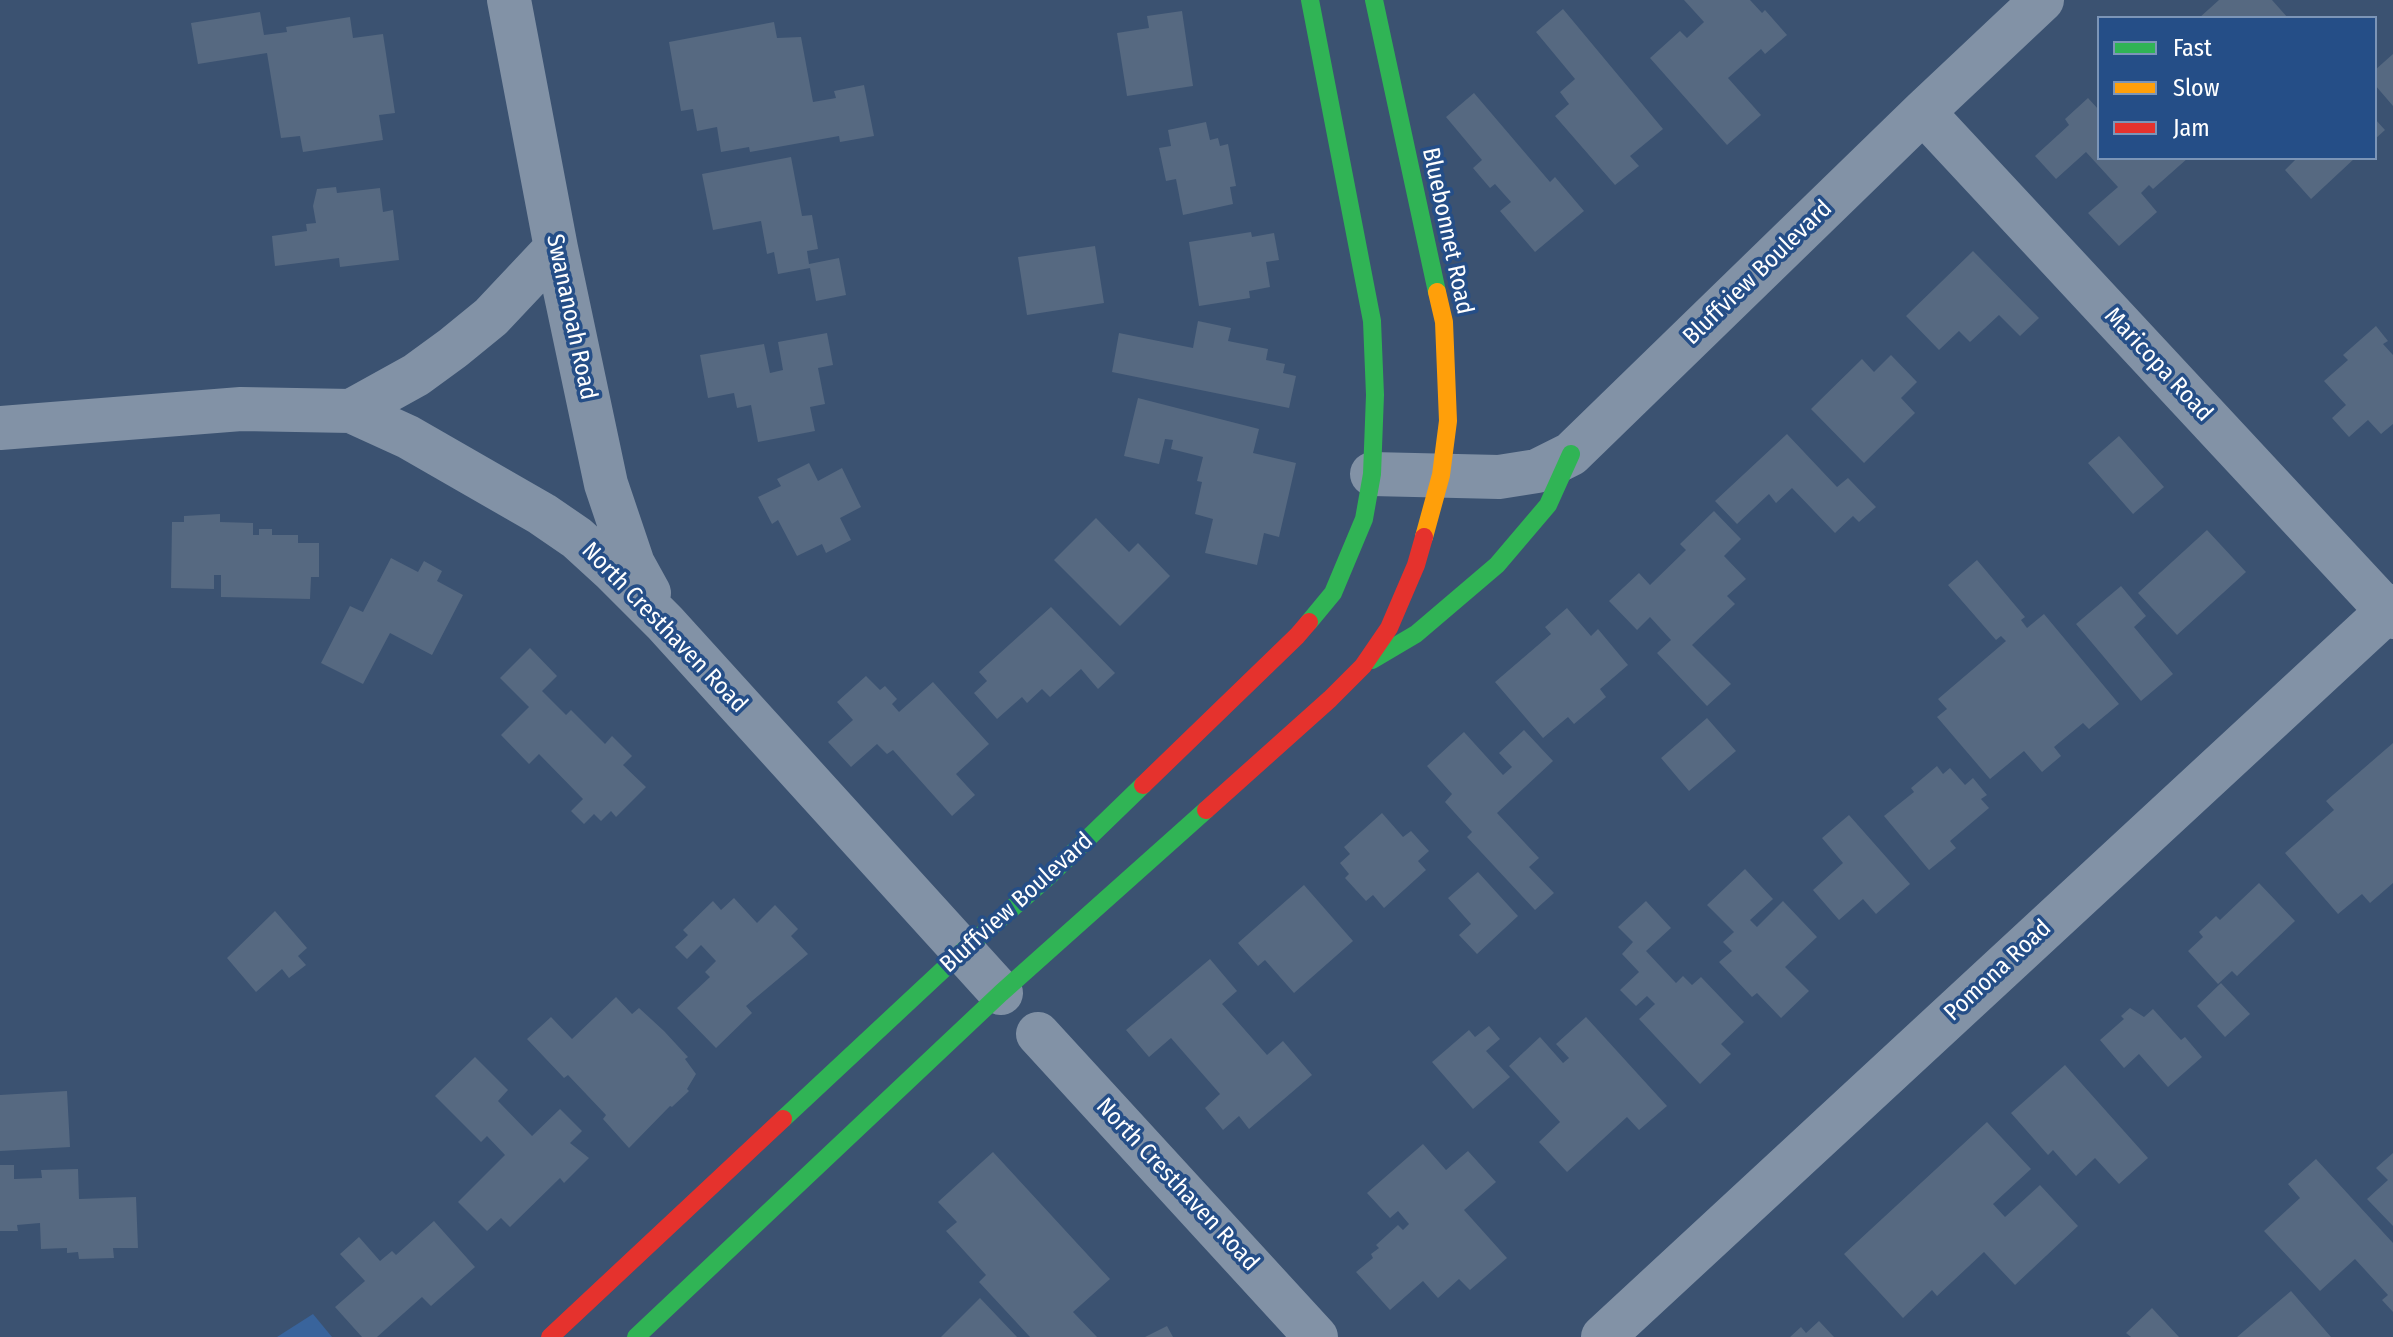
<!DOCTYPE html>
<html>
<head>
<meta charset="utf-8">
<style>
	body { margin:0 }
	#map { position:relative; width:2393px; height:1337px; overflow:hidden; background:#3b5271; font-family:"Fira Sans Condensed",sans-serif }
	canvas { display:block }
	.legend { position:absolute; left:2097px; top:16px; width:280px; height:144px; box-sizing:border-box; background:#254e87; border:2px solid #7c95b7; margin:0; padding:10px 14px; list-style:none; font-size:24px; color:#fff }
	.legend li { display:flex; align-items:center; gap:16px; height:40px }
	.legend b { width:40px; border:2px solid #7c95b7 }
</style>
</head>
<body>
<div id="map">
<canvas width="2393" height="1337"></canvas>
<ul class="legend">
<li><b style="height:10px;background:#30b455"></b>Fast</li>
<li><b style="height:10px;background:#ff9f0a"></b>Slow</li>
<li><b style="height:10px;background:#e5322d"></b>Jam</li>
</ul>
</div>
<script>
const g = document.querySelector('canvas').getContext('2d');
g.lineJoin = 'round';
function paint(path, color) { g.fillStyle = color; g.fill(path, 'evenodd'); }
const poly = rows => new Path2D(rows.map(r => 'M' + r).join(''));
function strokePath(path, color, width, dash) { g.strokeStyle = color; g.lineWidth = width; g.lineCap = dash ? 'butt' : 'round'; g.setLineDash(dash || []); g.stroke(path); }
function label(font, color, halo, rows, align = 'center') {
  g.font = font + ' "Fira Sans Condensed",sans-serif'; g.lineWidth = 7; g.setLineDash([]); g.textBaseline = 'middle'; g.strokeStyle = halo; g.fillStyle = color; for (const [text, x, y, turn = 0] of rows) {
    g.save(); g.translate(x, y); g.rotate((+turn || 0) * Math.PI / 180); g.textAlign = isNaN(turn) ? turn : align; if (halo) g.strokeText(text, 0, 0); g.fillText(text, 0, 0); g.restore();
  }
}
const green = poly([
	[313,1314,332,1337,277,1337]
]);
const building = poly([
	[1684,0,1750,0,1762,13,1765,10,1787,35,1765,54,1761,49,1728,78,1761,115,1727,145,1650,58,1680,31,1687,38,1704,22],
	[2219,0,2272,0,2288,18,2199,18],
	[1563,9,1663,129,1630,156,1639,166,1615,185,1555,116,1569,104,1560,92,1575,79,1536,32],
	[1182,11,1193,86,1127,96,1117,33,1149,28,1147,16],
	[260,12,264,35,287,32,286,27,350,17,353,38,383,34,395,113,379,115,383,140,303,152,300,136,281,138,267,53,198,64,191,23],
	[774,22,777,38,801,37,813,102,836,98,834,91,864,85,874,136,840,142,839,136,750,152,749,147,721,152,717,127,697,131,693,109,681,111,669,42],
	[2393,54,2393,106,2375,85,2375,70],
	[1474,93,1550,182,1555,177,1584,211,1535,252,1500,211,1511,202,1495,184,1490,188,1473,168,1482,160,1446,117],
	[2088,98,2099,110,2099,158,2188,158,2153,189,2149,185,2141,193,2157,212,2119,246,2088,213,2118,187,2086,152,2056,179,2035,156,2069,125,2065,119],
	[2375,119,2385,130,2375,139],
	[1206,122,1210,140,1218,138,1220,146,1228,144,1236,186,1230,187,1233,204,1183,215,1176,179,1166,181,1159,148,1171,146,1168,130],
	[791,157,802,216,812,215,818,249,807,251,809,264,839,258,846,295,816,301,810,268,778,274,774,252,767,254,761,221,713,230,702,174],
	[2297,158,2355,158,2311,199,2285,170],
	[336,187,337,193,380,188,383,212,393,210,399,260,340,267,339,258,275,266,272,236,307,231,306,224,316,223,313,206,317,189],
	[1251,232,1252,237,1274,233,1279,260,1266,262,1270,287,1249,291,1250,298,1199,306,1189,242],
	[1095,246,1104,303,1027,315,1018,257],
	[1973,251,2039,318,2020,336,1999,315,1970,342,1959,331,1939,350,1906,316],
	[1198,321,1231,328,1228,341,1268,349,1266,360,1285,364,1283,373,1296,376,1289,408,1112,372,1119,333,1193,348],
	[2376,326,2388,341,2383,344,2393,355,2393,424,2381,434,2368,420,2349,437,2332,418,2346,405,2324,381,2348,360,2343,355],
	[827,333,833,365,818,368,825,404,810,407,815,431,758,442,751,405,737,408,734,393,708,398,700,355,764,344,770,373,783,370,778,342],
	[1891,355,1917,382,1901,398,1915,413,1864,463,1811,409,1862,359,1874,372],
	[1138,398,1259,429,1253,453,1296,463,1279,537,1264,533,1257,565,1205,553,1213,519,1195,514,1202,482,1197,481,1203,457,1171,449,1173,440,1165,439,1159,464,1124,456],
	[1787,434,1837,487,1848,478,1876,507,1859,522,1853,516,1835,533,1792,488,1776,503,1769,494,1737,524,1715,501],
	[2119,436,2164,487,2133,514,2088,463],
	[809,463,818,481,842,468,861,507,840,518,851,540,826,553,822,544,797,556,778,520,772,524,758,497,781,486,777,479],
	[1714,511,1741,539,1724,556,1746,579,1727,596,1735,604,1692,645,1731,684,1707,706,1657,653,1671,640,1650,617,1637,630,1609,601,1639,573,1650,585,1686,550,1680,544],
	[220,514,220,522,253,523,253,535,259,535,259,529,272,529,272,535,298,535,298,543,319,543,319,577,311,577,310,599,221,597,221,575,214,575,214,589,171,588,172,522,184,522,184,516],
	[1096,518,1129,552,1138,543,1170,576,1120,626,1054,560],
	[2207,530,2246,572,2177,635,2138,593],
	[391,558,418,572,424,561,442,571,437,581,463,595,432,655,390,633,363,684,321,663,350,606,363,612],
	[1977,560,2025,617,2021,620,2027,628,2044,614,2119,704,2089,729,2083,723,2054,747,2061,756,2042,772,2024,751,1990,779,1937,717,1947,709,1938,699,2006,641,2001,636,1996,640,1948,585],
	[2121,586,2146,616,2134,627,2173,674,2141,701,2076,624],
	[1051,607,1115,673,1098,689,1081,669,1050,697,1042,689,1027,703,1022,697,997,719,974,693,987,681,979,672],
	[1567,608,1591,636,1598,629,1628,665,1600,689,1606,697,1574,724,1568,717,1543,738,1495,682,1551,634,1545,627],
	[530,648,557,676,542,691,566,715,571,710,605,744,612,736,632,756,623,765,646,787,616,817,611,811,601,821,594,814,584,824,571,811,583,799,539,754,529,764,501,735,529,707,500,678],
	[866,676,880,690,885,686,897,699,892,704,899,712,933,682,989,744,956,774,975,795,952,816,893,750,887,754,877,744,851,767,828,742,853,720,837,702],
	[1707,718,1736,751,1689,791,1661,758],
	[1524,730,1553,761,1497,813,1539,858,1529,867,1554,893,1535,910,1467,837,1472,832,1445,802,1452,794,1427,766,1464,732,1503,775,1512,767,1499,753],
	[2393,743,2393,883,2370,903,2362,894,2338,914,2285,853,2334,810,2326,801],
	[1937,766,1943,774,1950,768,1965,785,1973,778,1987,795,1981,799,1989,808,1950,841,1956,848,1929,870,1884,816,1914,792,1911,788],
	[1382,813,1403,837,1411,831,1429,851,1418,861,1426,870,1384,908,1373,895,1366,901,1345,878,1349,874,1340,863,1350,854,1344,847],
	[1849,815,1910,884,1876,914,1863,899,1839,920,1813,890,1843,863,1822,838],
	[1745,869,1773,899,1750,920,1757,927,1783,901,1817,937,1785,967,1809,991,1781,1018,1757,993,1752,997,1719,962,1732,951,1723,942,1734,932,1707,905],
	[1478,872,1518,916,1477,954,1459,935,1471,924,1448,898],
	[2259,883,2295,921,2237,976,2232,971,2218,984,2188,951,2203,937,2199,932,2216,916,2220,920],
	[1304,885,1353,941,1294,993,1265,960,1258,966,1238,943],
	[734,898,757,923,775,905,798,929,791,936,808,954,746,1006,752,1013,716,1048,677,1008,710,977,705,972,716,961,701,945,687,959,675,947,688,935,683,930,713,901,721,910],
	[1646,901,1671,928,1646,951,1676,983,1683,976,1692,985,1701,977,1744,1022,1721,1044,1731,1054,1700,1084,1639,1019,1655,1004,1647,996,1636,1006,1620,990,1639,972,1622,954,1633,942,1618,927],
	[275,911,307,948,298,956,306,965,289,978,282,969,256,992,227,958],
	[1210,959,1237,991,1222,1004,1267,1055,1283,1041,1312,1075,1249,1129,1239,1116,1223,1130,1205,1108,1220,1094,1171,1038,1149,1057,1126,1030],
	[2221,983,2250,1014,2225,1037,2197,1006],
	[616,997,632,1014,639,1008,664,1031,688,1057,685,1059,696,1074,687,1089,689,1091,672,1107,670,1106,629,1148,603,1119,606,1115,568,1075,564,1078,527,1039,551,1017,572,1039],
	[2130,1008,2144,1017,2153,1009,2181,1040,2185,1037,2202,1057,2168,1087,2139,1054,2124,1068,2100,1040,2124,1019,2121,1016],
	[1586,1017,1667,1106,1639,1130,1627,1117,1567,1172,1539,1142,1560,1122,1509,1066,1540,1037,1563,1063,1569,1058,1556,1044],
	[1489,1026,1500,1039,1486,1051,1510,1077,1473,1109,1432,1062,1469,1030,1475,1037],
	[475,1057,508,1090,498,1101,532,1136,560,1109,582,1131,570,1143,589,1158,564,1183,560,1178,510,1227,501,1218,487,1231,458,1202,505,1155,487,1136,481,1142,435,1096],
	[2065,1065,2148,1158,2119,1184,2095,1158,2076,1176,2053,1150,2048,1155,2011,1113],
	[67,1091,70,1147,0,1151,0,1095],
	[1987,1122,2031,1169,1993,1204,2005,1217,2040,1185,2078,1226,2015,1285,1984,1252,1937,1296,1932,1290,1903,1318,1844,1254],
	[1423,1144,1446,1170,1468,1151,1496,1182,1464,1210,1507,1258,1470,1290,1459,1279,1438,1298,1423,1281,1390,1310,1356,1272,1373,1258,1371,1254,1379,1248,1376,1245,1398,1225,1403,1230,1409,1224,1398,1211,1390,1218,1367,1193],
	[993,1152,1110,1279,1073,1312,1097,1337,1030,1337,979,1282,986,1275,946,1231,957,1222,938,1202],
	[2393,1153,2393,1226,2367,1199,2388,1180,2376,1168],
	[2316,1159,2393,1243,2393,1312,2382,1300,2388,1295,2355,1259,2320,1291,2264,1231,2300,1198,2288,1184],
	[0,1165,14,1165,14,1179,42,1178,41,1170,78,1169,79,1199,136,1197,138,1248,113,1248,114,1258,79,1259,78,1252,67,1253,67,1248,41,1249,40,1223,17,1225,18,1231,0,1231],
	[434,1221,475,1267,431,1306,422,1297,377,1337,362,1337,335,1307,365,1281,340,1254,359,1237,380,1261,392,1251,396,1255],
	[2291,1291,2331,1337,2237,1337],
	[980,1298,1017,1337,941,1337],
	[2152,1308,2179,1337,2131,1337,2126,1333],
	[1819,1321,1834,1337,1790,1337,1801,1327,1806,1333],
	[1167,1326,1173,1337,1145,1337]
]);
const street = poly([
	[509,0,556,248,606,484,633,564,649,593],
	[1923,112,2393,617],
	[351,411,416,375,453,348,491,317,556,248],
	[0,428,241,409,351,411,408,437,542,514,577,538,612,570,665,623,1001,993],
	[1372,474,1499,477,1537,471,1571,454,1923,112,2042,0],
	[1038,1034,1316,1337],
	[1603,1337,2393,606]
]);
const fast = poly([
	[1374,0,1437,292],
	[1309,622,1333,593,1364,519,1372,474,1375,395,1372,321,1310,0],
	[1372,660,1416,634,1497,565,1548,505,1571,454],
	[783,1119,962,952,1048,877,1143,785],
	[636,1337,1001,993,1206,810]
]);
const slow = poly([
	[1424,537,1441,475,1448,421,1444,322,1437,292]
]);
const jam = poly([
	[1143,785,1297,636,1309,622],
	[1206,810,1330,699,1363,666,1389,628,1416,565,1424,537],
	[550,1337,783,1119]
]);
const streetNames = [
	["Bluebonnet Road",1447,231,78],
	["Bluffview Boulevard",1758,273,-44],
	["Swananoah Road",571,317,78],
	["Maricopa Road",2158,365,47],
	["North Cresthaven Road",664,628,46],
	["Bluffview Boulevard",1017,903,-42],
	["Pomona Road",1998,971,-43],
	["North Cresthaven Road",1177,1185,47]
];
paint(green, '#39649c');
paint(building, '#566981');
strokePath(street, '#8292a6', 44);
strokePath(fast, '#30b455', 18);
strokePath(slow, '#ff9f0a', 18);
strokePath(jam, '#e5322d', 18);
label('24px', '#fff', '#254e87', streetNames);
</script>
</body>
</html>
